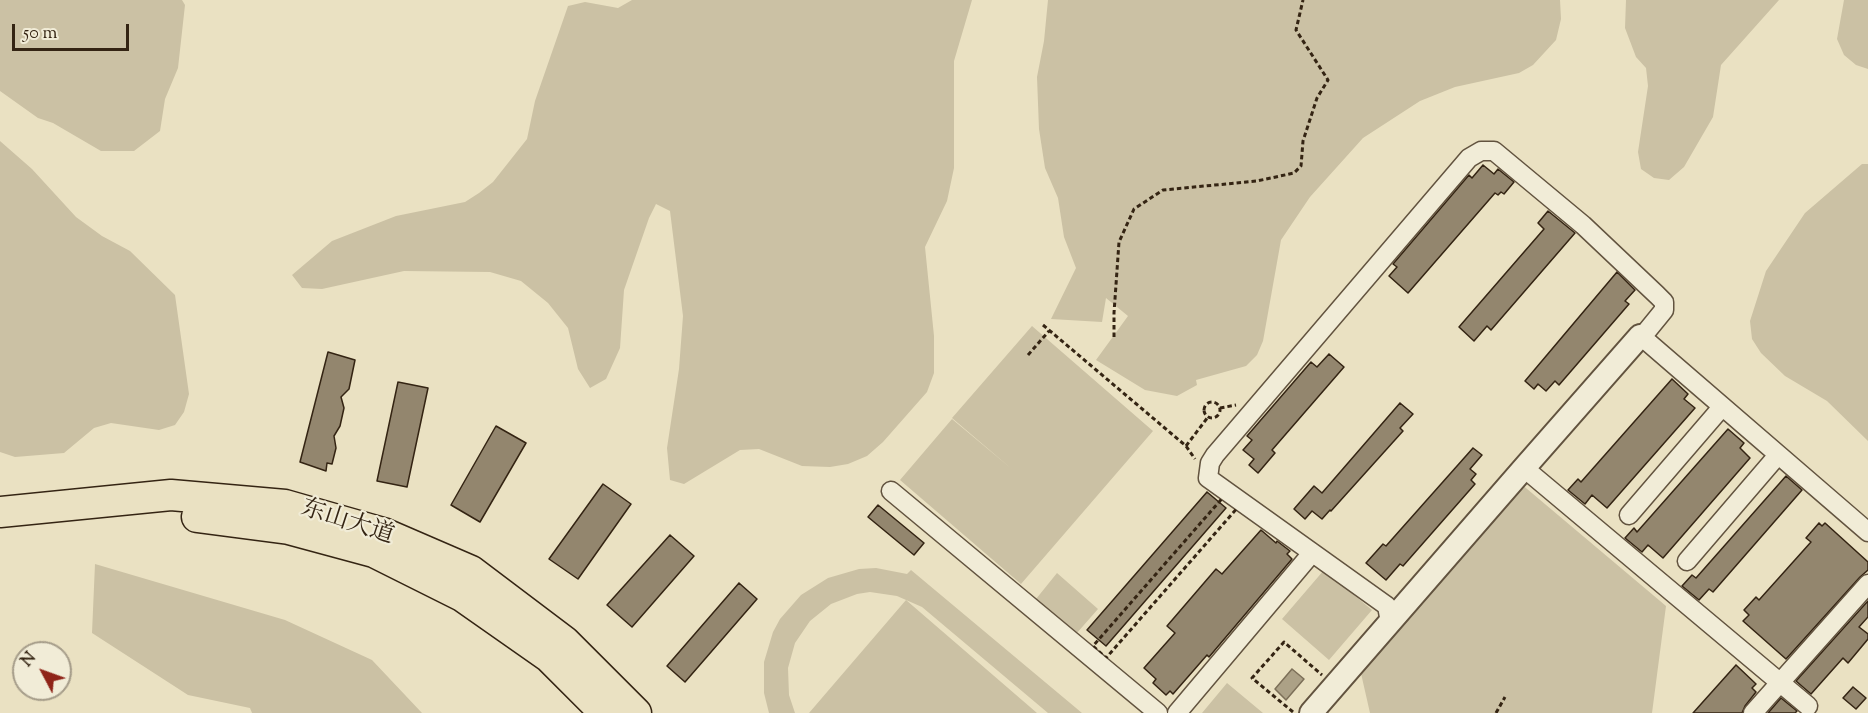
<!DOCTYPE html>
<html>
<head>
<meta charset="utf-8">
<style>
	body { margin:0 }
	#map { position:relative; width:1868px; height:713px; overflow:hidden; background:#eae1c2; font-family:"Sorts Mill Goudy",serif }
	canvas { display:block }
	.north { position:absolute; left:12px; top:641px; width:60px; height:60px; box-sizing:border-box; background:#f1ecd7; border:2px solid #a59c89; border-radius:50%; rotate:311deg; font-size:16px; font-weight:700; line-height:24px; text-align:center; color:#342413 }
	.north::after { content:''; display:block; margin:auto; width:21px; height:27px; background:#8f2418; clip-path:polygon(50% 0,100% 100%,50% 72%,0 100%) }
	.scale { position:absolute; left:12px; top:24px; width:117px; height:27px; box-sizing:border-box; border:3px solid #342413; border-top:0; padding-left:8px; font-size:18px; line-height:21px; white-space:nowrap; color:#342413; -webkit-text-stroke:4px #f1ecd7; paint-order:stroke }
</style>
</head>
<body>
<div id="map">
<canvas width="1868" height="713"></canvas>
<div class="north">N</div>
<div class="scale">50 m</div>
</div>
<script>
const g = document.querySelector('canvas').getContext('2d');
g.lineJoin = 'round';
function paint(path, color) { g.fillStyle = color; g.fill(path, 'evenodd'); }
const poly = rows => new Path2D(rows.map(r => 'M' + r).join(''));
function strokePath(path, color, width, dash) { g.strokeStyle = color; g.lineWidth = width; g.lineCap = dash ? 'butt' : 'round'; g.setLineDash(dash || []); g.stroke(path); }
function label(font, color, halo, rows, align = 'center') {
  g.font = font + ' "Sorts Mill Goudy","Noto Serif SC",serif'; g.lineWidth = 4.5; g.setLineDash([]); g.textBaseline = 'middle'; g.strokeStyle = halo; g.fillStyle = color; for (const [text, x, y, turn = 0] of rows) {
    g.save(); g.translate(x, y); g.rotate((+turn || 0) * Math.PI / 180); g.textAlign = isNaN(turn) ? turn : align; if (halo) g.strokeText(text, 0, 0); g.fillText(text, 0, 0); g.restore();
  }
}
const green = poly([
	[0,0,182,0,185,5,178,68,165,99,160,131,134,151,101,151,53,123,38,118,0,91],
	[632,0,972,0,954,61,954,168,947,201,925,247,934,336,934,373,927,392,883,442,867,456,848,464,830,467,802,466,759,449,740,450,684,484,670,480,667,448,679,369,683,316,670,211,656,204,649,218,624,290,620,348,606,379,590,388,578,369,568,328,548,303,521,281,490,272,404,271,322,289,302,288,292,275,332,241,396,216,465,202,479,193,493,182,527,139,535,101,568,6,585,2,618,8],
	[1048,0,1560,0,1561,19,1556,40,1533,65,1519,73,1455,87,1420,101,1363,138,1310,197,1281,240,1263,341,1257,355,1246,366,1196,380,1197,385,1177,396,1145,390,1096,360,1128,316,1106,298,1102,322,1051,319,1076,268,1064,237,1058,198,1045,168,1039,129,1037,77,1044,41],
	[1626,0,1779,0,1721,65,1713,117,1684,167,1669,180,1654,178,1641,169,1638,152,1648,86,1646,68,1636,57,1625,28],
	[1844,0,1868,0,1868,69,1856,65,1844,55,1837,39],
	[0,141,32,169,76,217,102,236,130,251,175,295,189,394,184,412,175,425,159,430,111,423,94,428,64,453,15,457,0,452],
	[1862,164,1868,164,1868,441,1827,401,1785,376,1761,353,1752,339,1750,321,1766,271,1805,213],
	[1032,326,1153,431,1021,584,900,480,952,419,1013,470,952,418],
	[1520,483,1666,606,1652,713,1370,713,1360,669],
	[95,564,285,620,372,660,422,713,252,713,250,708,188,695,92,633],
	[876,568,907,574,911,570,1082,713,1048,713,922,607,897,596,870,592,857,594,831,604,810,621,795,643,788,668,789,695,795,713,769,713,764,693,764,662,773,632,780,619,801,595,828,578,859,569],
	[1324,570,1372,610,1329,660,1282,619],
	[1057,573,1098,609,1076,634,1036,599],
	[906,600,1037,713,809,713],
	[1227,683,1263,713,1202,713]
]);
const water = poly([
	[1292,669,1304,679,1286,700,1275,689,1292,669]
]);
const building = poly([
	[1483,165,1494,174,1498,169,1514,182,1504,194,1501,192,1498,195,1495,193,1408,293,1389,276,1397,267,1393,264,1469,175,1472,178,1483,165],
	[1548,211,1575,233,1491,330,1487,326,1474,341,1459,327,1544,229,1538,223,1548,211],
	[1617,272,1635,290,1625,301,1629,304,1559,385,1555,381,1546,391,1538,384,1534,389,1525,381,1617,272],
	[328,352,355,360,349,389,341,397,344,408,340,426,334,436,336,448,332,464,327,463,326,471,300,462,328,352],
	[1329,354,1344,367,1272,450,1275,453,1258,473,1249,465,1254,459,1243,450,1252,440,1247,436,1311,362,1317,367,1329,354],
	[1672,379,1688,394,1684,399,1695,408,1607,508,1592,495,1585,504,1568,490,1578,479,1581,482,1672,379],
	[398,382,428,388,407,487,377,481,398,382],
	[1400,403,1413,414,1400,428,1403,431,1331,511,1330,510,1322,519,1312,511,1305,519,1294,509,1314,486,1322,493,1400,403],
	[496,426,526,443,480,522,451,505,496,426],
	[1728,429,1744,443,1740,448,1750,458,1663,558,1648,545,1642,552,1625,538,1634,528,1637,532,1728,429],
	[1473,448,1482,455,1470,469,1476,474,1471,480,1475,484,1403,566,1400,564,1386,580,1366,563,1383,544,1386,546,1473,448],
	[1786,476,1802,490,1713,592,1709,589,1699,600,1682,586,1692,575,1696,578,1786,476],
	[603,484,631,504,578,579,549,559,603,484],
	[1207,492,1226,508,1106,646,1087,630,1207,492],
	[878,505,924,543,914,555,868,517,878,505],
	[1819,523,1822,526,1825,523,1868,562,1868,570,1860,577,1786,659,1743,621,1749,615,1744,610,1756,597,1759,600,1811,542,1806,538,1819,523],
	[1261,530,1276,543,1277,541,1290,551,1287,554,1292,559,1209,657,1207,655,1173,694,1170,691,1166,695,1153,683,1156,679,1144,668,1175,633,1167,626,1216,569,1222,574,1261,530],
	[670,535,694,556,632,627,607,605,670,535],
	[739,583,757,599,685,682,667,666,739,583],
	[1868,601,1868,617,1859,627,1868,634,1868,639,1848,663,1843,658,1811,694,1796,681,1868,601],
	[1736,665,1756,684,1752,688,1756,692,1745,706,1742,713,1693,713,1736,665],
	[1853,687,1866,698,1856,709,1843,698,1853,687],
	[1781,698,1797,711,1795,713,1768,713,1781,698]
]);
const path = poly([
	[1043,325,1186,446,1195,459],
	[1114,337,1114,313,1119,242,1134,209,1163,190,1257,181,1294,173,1301,166,1303,141,1317,98,1328,80,1296,30,1303,0],
	[1028,355,1049,331],
	'1204 410a8 8 0 1 1 16 0a8 8 0 1 1-16 0Z',
	[1220,408,1236,405],
	[1186,446,1208,417],
	[1226,494,1239,506,1106,658,1093,646,1226,494],
	[1293,712,1252,678,1284,642,1322,675],
	[1496,713,1505,697]
]);
const minor = poly([
	[1524,468,1808,706],
	[891,491,1158,713],
	[1629,515,1722,407],
	[1687,561,1778,455],
	[1390,622,1387,606,1208,478,1210,463,1215,455,1469,158,1481,151,1494,151,1583,225,1657,295,1664,302,1664,310,1642,337,1868,532],
	[1177,713,1312,553],
	[1753,713,1868,584]
]);
const tertiary = poly([
	[1311,713,1524,468,1640,336,1642,337]
]);
const primary = poly([
	[0,512,171,495,285,505,383,533,471,571,565,642,636,713],
	[197,517,289,529,374,552,462,596,549,657,605,713]
]);
const streetNames = [
	["东山大道",347,524,18]
];
paint(green, '#cbc1a4');
paint(water, '#aca186');
strokePath(water, '#7c6f58', 1.5);
paint(building, '#93866e');
strokePath(building, '#342413', 1.5);
strokePath(minor, '#62533f', 21);
strokePath(tertiary, '#62533f', 26);
strokePath(primary, '#342413', 33);
strokePath(path, '#342413', 3, [4.5, 3]);
strokePath(minor, '#f1ecd7', 18);
strokePath(tertiary, '#f1ecd7', 22);
strokePath(primary, '#eae1c2', 30);
label('24px', '#342413', '#f1ecd7', streetNames);
</script>
</body>
</html>
